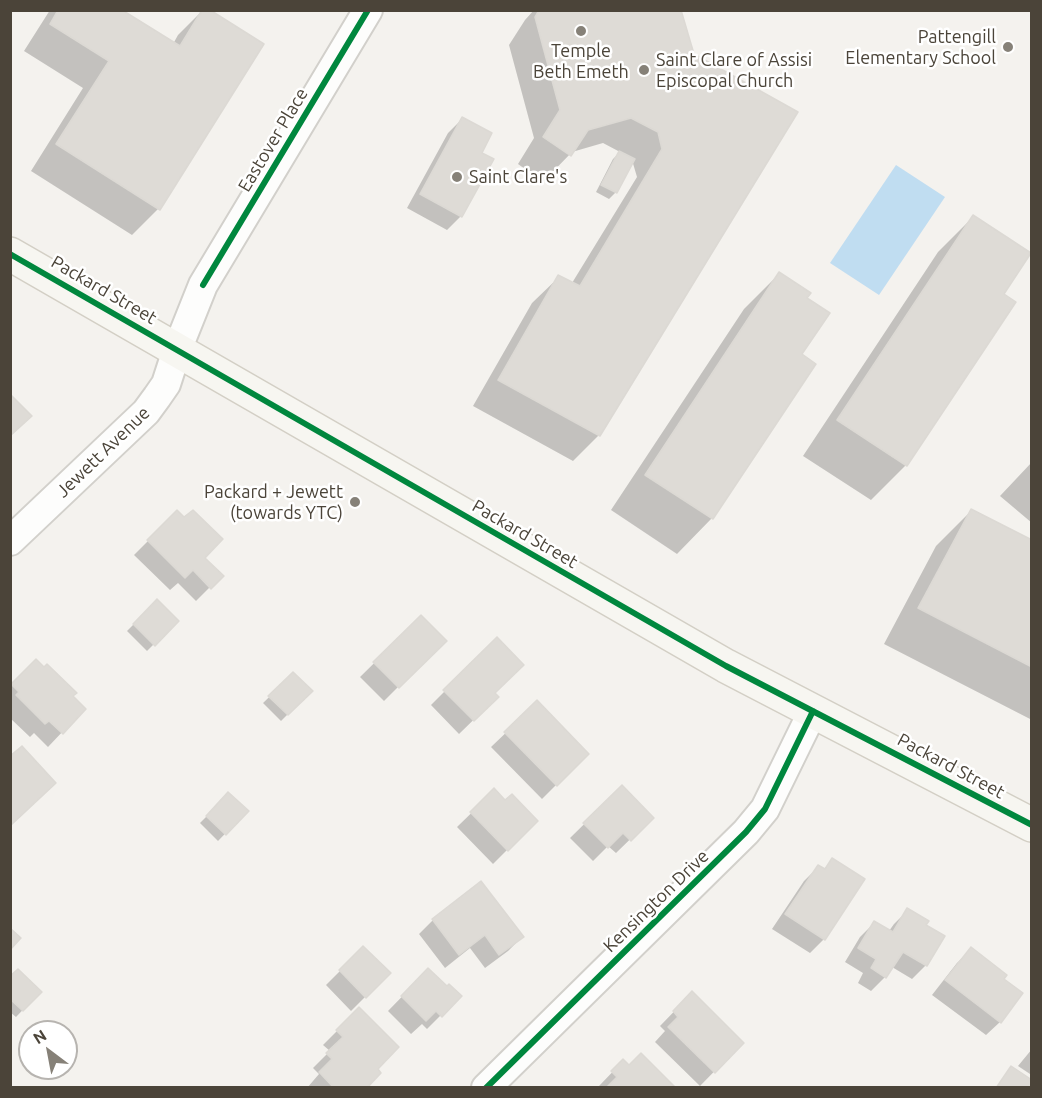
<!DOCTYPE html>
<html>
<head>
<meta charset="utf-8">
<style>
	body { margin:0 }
	#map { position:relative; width:1042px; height:1098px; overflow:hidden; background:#f4f2ee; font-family:Ubuntu,sans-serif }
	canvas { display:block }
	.frame { position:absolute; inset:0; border:12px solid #4b4439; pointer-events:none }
	.north { position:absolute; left:18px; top:1020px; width:60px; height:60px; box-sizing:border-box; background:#fff; border:2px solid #b7b4b0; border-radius:50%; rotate:328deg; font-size:16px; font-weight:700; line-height:24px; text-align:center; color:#4b4439 }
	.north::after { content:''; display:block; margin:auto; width:21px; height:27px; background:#868178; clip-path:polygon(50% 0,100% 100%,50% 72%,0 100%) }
</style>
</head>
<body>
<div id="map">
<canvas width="1042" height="1098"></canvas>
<div class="frame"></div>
<div class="north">N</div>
</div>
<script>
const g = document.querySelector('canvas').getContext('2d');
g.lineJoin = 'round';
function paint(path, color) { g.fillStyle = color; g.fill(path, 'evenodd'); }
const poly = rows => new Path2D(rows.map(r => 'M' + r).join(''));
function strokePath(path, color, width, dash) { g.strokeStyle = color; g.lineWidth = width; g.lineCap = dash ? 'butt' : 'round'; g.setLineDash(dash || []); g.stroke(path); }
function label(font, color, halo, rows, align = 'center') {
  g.font = font + ' Ubuntu,sans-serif'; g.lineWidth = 5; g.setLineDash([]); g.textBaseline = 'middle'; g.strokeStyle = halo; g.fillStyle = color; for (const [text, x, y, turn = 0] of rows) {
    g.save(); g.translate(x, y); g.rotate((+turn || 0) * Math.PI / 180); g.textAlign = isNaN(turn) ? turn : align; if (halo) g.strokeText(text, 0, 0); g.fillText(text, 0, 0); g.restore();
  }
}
const water = poly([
	[896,165,945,197,879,295,830,263]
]);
const shadow = poly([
	[50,10,119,10,173,44,178,35,203,10,158,209,132,235,31,171,83,88,24,51],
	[534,10,680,10,693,55,599,435,573,461,473,406,532,303,559,277,572,283,637,177,632,160,616,192,609,199,596,192,613,159,620,152,603,143,572,152,543,182,518,164,534,138,509,45,525,20],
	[462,119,461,216,447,230,407,208,448,133],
	[974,216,1002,294,906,465,871,500,803,456,938,252],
	[779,274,805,298,800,355,814,364,712,518,677,554,611,510,744,309],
	[1032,462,1032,523,1000,496],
	[971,511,1032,542,1032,720,884,644,936,546],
	[177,512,203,558,221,576,196,601,178,583,170,590,134,555],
	[157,601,177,621,147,651,127,631],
	[421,617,444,641,384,701,360,677],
	[497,639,493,693,497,697,459,734,431,705],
	[36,661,84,709,48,747,34,733,30,737,10,718,10,687],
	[293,674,311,691,281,721,263,703],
	[537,703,587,754,542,799,491,747],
	[622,787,652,818,616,853,608,846,593,861,570,838],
	[494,791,505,802,536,821,493,864,457,827],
	[229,794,247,811,218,841,200,823],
	[833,860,863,880,824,939,810,953,772,929,804,881,818,867,823,870],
	[481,883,522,937,508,951,485,968,470,948,445,968,419,934,433,920],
	[908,910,924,925,926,965,912,979,892,967,885,977,871,991,858,983,863,973,845,962,860,937,874,923,889,931,894,924],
	[363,948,389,973,351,1011,326,985],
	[971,949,1002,979,1000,1022,986,1035,932,995,957,963],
	[428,970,446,988,460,996,427,1029,422,1024,411,1034,388,1011],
	[10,978,40,992,16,1017,10,1012],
	[692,993,742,1043,700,1086,655,1042,665,1031,660,1026],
	[359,1009,376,1069,365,1088,307,1088,319,1074,313,1068,330,1051,323,1045],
	[1032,1049,1032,1072,1030,1074,1018,1066],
	[623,1061,629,1067,673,1087,600,1088,599,1086]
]);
const building = poly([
	[58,10,122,10,180,46,202,10,210,10,264,44,160,210,56,144,109,61,50,24,58,10],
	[539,10,681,10,694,54,798,112,600,436,498,380,558,275,580,286,662,149,658,132,631,118,588,130,571,156,543,137,560,110,535,17,539,10],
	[462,117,492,133,482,153,494,159,462,217,420,194,462,117],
	[619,151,635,159,617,193,601,185,619,151],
	[973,215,1031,253,1004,294,1016,302,907,466,837,420,973,215],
	[779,272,811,293,807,298,830,313,802,354,816,364,713,519,645,475,779,272],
	[10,394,32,416,10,436,10,394],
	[971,509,1032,540,1032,667,918,608,971,509],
	[177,510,184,517,193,510,223,539,205,558,224,576,211,589,193,570,185,578,147,540,177,510],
	[157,599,179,621,155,646,133,624,157,599],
	[421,615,447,641,399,688,373,662,421,615],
	[497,637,524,665,495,693,499,697,474,721,443,690,497,637],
	[36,659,44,667,47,664,77,693,73,696,86,709,63,734,49,721,45,724,16,695,19,692,11,684,36,659],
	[293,672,313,691,288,715,268,696,293,672],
	[537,700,589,754,557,786,504,732,537,700],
	[22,746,56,783,10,826,10,756,22,746],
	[622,785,654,818,631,841,623,833,608,848,583,823,622,785],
	[494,788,505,800,512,794,538,821,508,851,470,812,494,788],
	[228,792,249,811,226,835,206,816,228,792],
	[832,858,865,879,825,940,785,914,818,865,825,869,832,858],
	[481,881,524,937,499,955,485,935,459,955,432,919,481,881],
	[907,908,929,921,926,925,945,936,927,966,903,952,886,978,871,968,876,959,858,948,874,921,893,932,907,908],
	[10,928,21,938,10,950,10,928],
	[363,946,391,973,366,998,339,970,363,946],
	[971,947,1007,975,1004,979,1023,993,1001,1023,945,980,971,947],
	[428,968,447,986,449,984,462,996,442,1017,436,1011,426,1021,401,996,428,968],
	[18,969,42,992,23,1011,10,999,10,976,18,969],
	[692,991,744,1043,715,1073,668,1027,678,1017,673,1011,692,991],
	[359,1007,399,1047,378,1069,381,1073,367,1088,334,1088,319,1072,332,1059,326,1053,343,1037,336,1030,359,1007],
	[641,1053,675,1087,608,1088,607,1087,617,1077,611,1071,623,1059,629,1065,641,1053],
	[1011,1066,1032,1080,1031,1088,996,1088,1011,1066]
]);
const street = poly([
	[10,541,146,412,157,397,166,384,177,350,203,285,368,10],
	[486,1088,746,832,765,809,813,711]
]);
const secondary = poly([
	[10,254,726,666,1032,825]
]);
const cycleway = poly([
	[10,254,726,666,1032,825],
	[203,285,368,10],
	[486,1088,746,832,765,809,813,711]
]);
const markers = [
	[581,31,6,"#868178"],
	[1008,47,6,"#868178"],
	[644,70,6,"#868178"],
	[457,177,6,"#868178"],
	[355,502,6,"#868178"]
];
const poiNames = [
	["Pattengill",996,37],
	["Elementary School",996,58],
	["Temple",581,51,"center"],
	["Beth Emeth",581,72,"center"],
	["Saint Clare of Assisi",656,60,"left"],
	["Episcopal Church",656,81,"left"],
	["Saint Clare's",469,177,"left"],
	["Packard + Jewett",343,492],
	["(towards YTC)",343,513]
];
const streetNames = [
	["Eastover Place",273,140,-59],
	["Packard Street",104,290,30],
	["Jewett Avenue",103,452,-44],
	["Packard Street",525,534,30],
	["Packard Street",951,766,28],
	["Kensington Drive",656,901,-44]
];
paint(water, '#c0ddf1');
paint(shadow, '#0003');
paint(building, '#dedbd6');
strokePath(building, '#dcd9d4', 1.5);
strokePath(street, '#d2d0cb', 32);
strokePath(secondary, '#d3cfc5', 36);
strokePath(street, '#fdfdfc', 28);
strokePath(secondary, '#f7f6f1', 33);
strokePath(cycleway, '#00873e', 6);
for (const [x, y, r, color] of markers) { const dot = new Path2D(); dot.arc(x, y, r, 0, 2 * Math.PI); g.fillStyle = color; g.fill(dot); strokePath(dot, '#fff', 2); }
label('18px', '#4b4439', '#fff', poiNames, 'right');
label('18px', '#4b4439', '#fff', streetNames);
</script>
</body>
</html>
